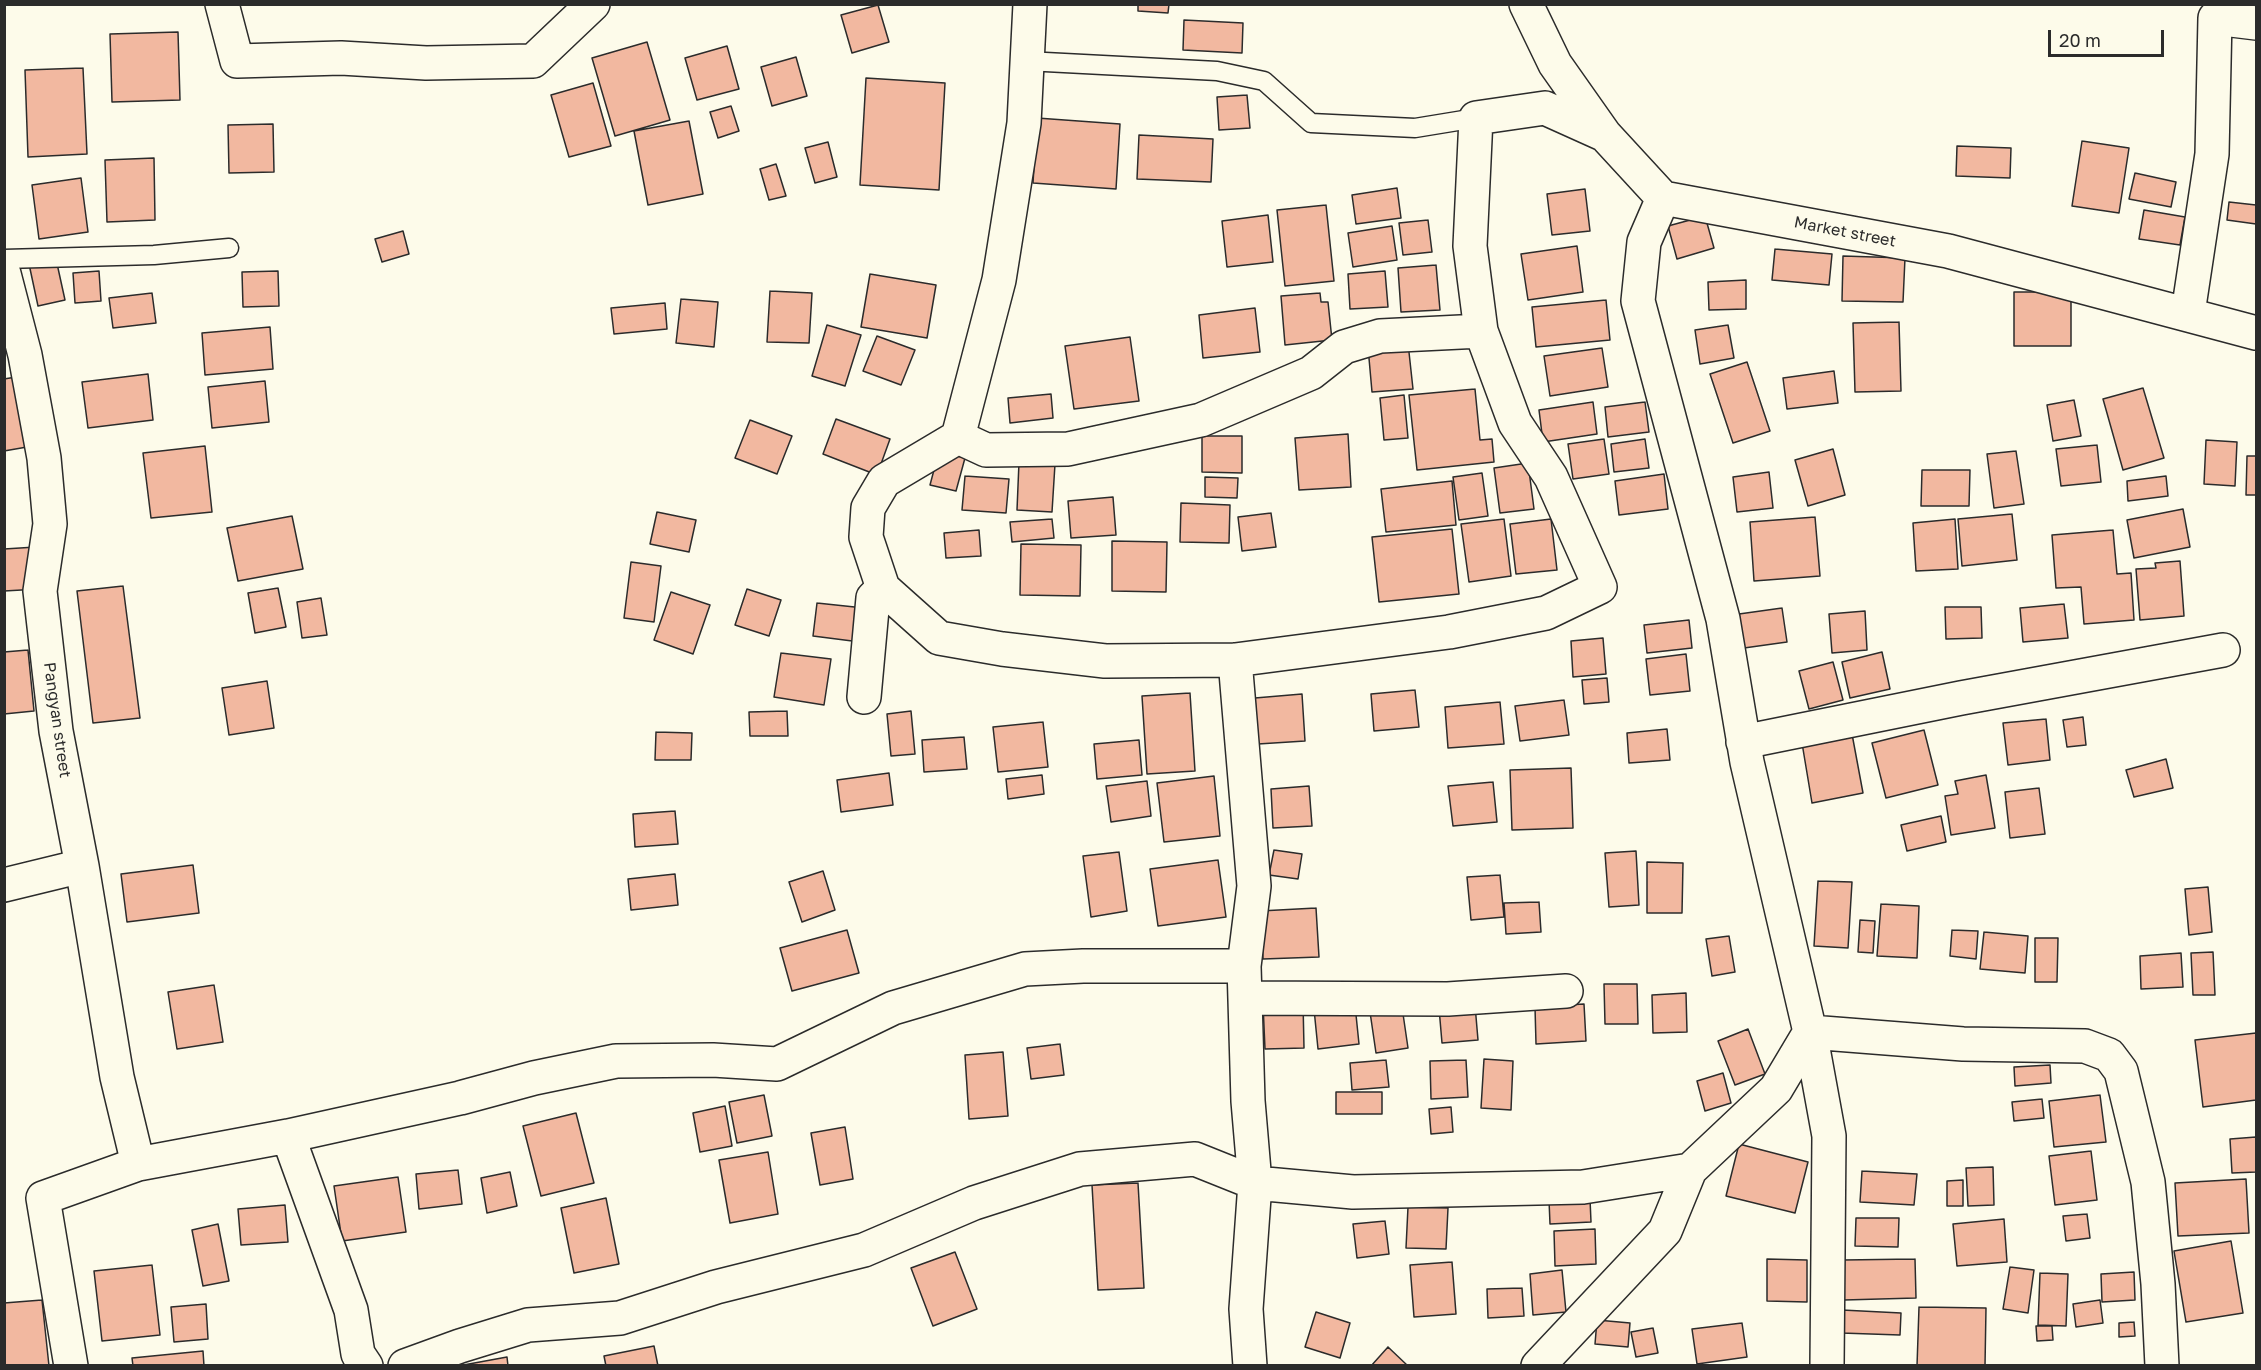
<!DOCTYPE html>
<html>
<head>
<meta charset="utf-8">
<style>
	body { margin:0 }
	#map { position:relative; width:2261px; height:1370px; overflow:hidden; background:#fdfbea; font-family:"Golos Text",sans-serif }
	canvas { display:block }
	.frame { position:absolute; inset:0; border:6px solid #2b2b2b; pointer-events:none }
	.scale { position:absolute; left:2048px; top:30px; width:116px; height:27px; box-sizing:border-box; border:3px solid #2b2b2b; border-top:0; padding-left:8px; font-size:18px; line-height:21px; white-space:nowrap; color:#2b2b2b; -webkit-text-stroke:4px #fdfbea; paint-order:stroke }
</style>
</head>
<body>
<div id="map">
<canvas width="2261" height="1370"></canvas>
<div class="frame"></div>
<div class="scale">20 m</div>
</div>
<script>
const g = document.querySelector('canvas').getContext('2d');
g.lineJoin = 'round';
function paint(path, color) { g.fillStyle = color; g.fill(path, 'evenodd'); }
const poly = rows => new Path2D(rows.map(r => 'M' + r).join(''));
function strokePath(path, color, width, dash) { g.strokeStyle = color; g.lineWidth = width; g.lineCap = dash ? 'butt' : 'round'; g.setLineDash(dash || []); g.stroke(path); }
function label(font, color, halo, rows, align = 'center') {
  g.font = font + ' "Golos Text",sans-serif'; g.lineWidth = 4.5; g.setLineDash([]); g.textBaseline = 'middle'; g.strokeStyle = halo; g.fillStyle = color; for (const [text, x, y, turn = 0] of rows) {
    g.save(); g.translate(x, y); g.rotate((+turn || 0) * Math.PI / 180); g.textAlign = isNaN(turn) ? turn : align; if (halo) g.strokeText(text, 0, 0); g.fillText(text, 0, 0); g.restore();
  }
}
const building = poly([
	[1138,4,1169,4,1168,13,1138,11,1138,4],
	[878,5,889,42,852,53,841,15,878,5],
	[1184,20,1243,23,1242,53,1183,50,1184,20],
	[178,32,180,100,112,102,110,34,178,32],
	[647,42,670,120,615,136,592,58,647,42],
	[727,46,739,89,697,100,685,58,727,46],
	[796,57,807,96,772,106,761,67,796,57],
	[83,68,87,154,28,157,25,70,83,68],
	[866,78,945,83,939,190,860,185,866,78],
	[593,83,611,146,569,157,551,95,593,83],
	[1247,95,1250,128,1219,130,1217,97,1247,95],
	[731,106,739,131,718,138,710,112,731,106],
	[1037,118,1120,124,1116,189,1033,183,1037,118],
	[689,121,703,194,648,205,634,131,689,121],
	[273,124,274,172,229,173,228,125,273,124],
	[1139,135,1213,139,1211,182,1137,179,1139,135],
	[2082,141,2129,148,2119,213,2072,206,2082,141],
	[828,142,837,177,815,183,805,148,828,142],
	[1957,146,2011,148,2010,178,1956,176,1957,146],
	[154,158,155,220,107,222,105,160,154,158],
	[776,164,786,196,769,200,760,169,776,164],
	[2135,173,2176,182,2171,207,2129,199,2135,173],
	[81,178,88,232,39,239,32,185,81,178],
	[1397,188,1401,218,1356,224,1352,195,1397,188],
	[1585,189,1590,231,1552,235,1547,194,1585,189],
	[2229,202,2256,205,2256,224,2227,220,2229,202],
	[1326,205,1334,281,1285,286,1277,210,1326,205],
	[2144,210,2185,217,2180,245,2139,239,2144,210],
	[1268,215,1273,262,1227,267,1222,221,1268,215],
	[1705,216,1714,248,1677,259,1668,226,1705,216],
	[1428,220,1432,252,1403,255,1399,223,1428,220],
	[1392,226,1397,260,1353,267,1348,233,1392,226],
	[403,231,409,254,382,262,375,239,403,231],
	[1577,246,1583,292,1528,300,1521,254,1577,246],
	[1775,249,1832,254,1829,285,1772,280,1775,249],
	[1843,256,1905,258,1903,302,1842,301,1843,256],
	[56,259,65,300,38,306,29,264,56,259],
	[1436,265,1440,310,1401,312,1398,268,1436,265],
	[99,271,101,301,75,303,73,273,99,271],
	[278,271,279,306,243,307,242,272,278,271],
	[1385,271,1388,307,1350,309,1348,274,1385,271],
	[870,274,936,285,927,338,861,327,870,274],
	[1746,280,1746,309,1709,310,1708,282,1746,280],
	[770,291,812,293,809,343,767,342,770,291],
	[2014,292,2071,292,2071,346,2014,346,2014,292],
	[152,293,156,323,113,328,109,298,152,293],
	[1320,293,1321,302,1328,302,1332,340,1285,345,1281,296,1320,293],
	[681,299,718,302,714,347,676,343,681,299],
	[1606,300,1610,340,1536,347,1532,307,1606,300],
	[665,303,667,329,614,334,611,308,665,303],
	[1255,308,1260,352,1203,358,1199,315,1255,308],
	[1899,322,1901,391,1855,392,1853,323,1899,322],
	[827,325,861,335,845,386,812,376,827,325],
	[1728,325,1734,358,1700,364,1695,330,1728,325],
	[270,327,273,369,205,375,202,333,270,327],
	[877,336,915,350,901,385,863,371,877,336],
	[1130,337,1139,401,1074,409,1065,346,1130,337],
	[1408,343,1413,389,1372,392,1368,347,1408,343],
	[1602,348,1608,387,1550,396,1544,356,1602,348],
	[1747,362,1770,431,1733,443,1710,374,1747,362],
	[1834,371,1838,403,1787,409,1783,378,1834,371],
	[148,374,153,420,88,428,82,382,148,374],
	[16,377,27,447,4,451,4,379,16,377],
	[265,381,269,422,212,428,208,387,265,381],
	[2143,388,2164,458,2123,470,2103,399,2143,388],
	[1475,389,1480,440,1492,439,1494,462,1417,470,1409,395,1475,389],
	[1051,394,1053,418,1010,423,1008,398,1051,394],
	[1404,395,1408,438,1384,440,1380,398,1404,395],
	[2074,400,2081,436,2053,441,2047,405,2074,400],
	[1593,402,1597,434,1543,442,1539,410,1593,402],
	[1645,402,1649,432,1608,437,1605,407,1645,402],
	[836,419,890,439,877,475,823,454,836,419],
	[750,420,792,436,777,474,735,458,750,420],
	[1348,434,1351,487,1299,490,1295,438,1348,434],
	[1202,436,1242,436,1242,473,1202,472,1202,436],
	[1604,439,1609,474,1573,479,1568,444,1604,439],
	[1645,439,1649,468,1614,472,1611,444,1645,439],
	[2206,440,2237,442,2235,486,2204,484,2206,440],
	[2097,445,2101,482,2061,486,2056,449,2097,445],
	[205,446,212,512,151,518,143,453,205,446],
	[1833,449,1845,495,1808,506,1795,460,1833,449],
	[939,451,965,458,956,491,930,485,939,451],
	[2016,451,2024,504,1994,508,1987,454,2016,451],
	[2247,456,2256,456,2256,495,2246,495,2247,456],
	[1019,462,1055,464,1052,512,1017,510,1019,462],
	[1528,463,1534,509,1500,513,1494,468,1528,463],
	[1922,470,1970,470,1969,506,1921,506,1922,470],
	[1769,472,1773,508,1737,512,1733,477,1769,472],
	[1482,473,1488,516,1459,520,1453,477,1482,473],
	[1664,474,1668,509,1619,515,1615,481,1664,474],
	[965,476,1009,479,1006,513,962,510,965,476],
	[2166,476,2168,496,2128,501,2127,481,2166,476],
	[1205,477,1238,478,1237,498,1205,497,1205,477],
	[1452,481,1456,525,1386,532,1381,489,1452,481],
	[1113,497,1116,535,1071,538,1068,501,1113,497],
	[1181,503,1230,505,1229,543,1180,542,1181,503],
	[2183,509,2190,547,2134,558,2127,520,2183,509],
	[657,512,696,520,689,552,650,544,657,512],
	[1271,513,1276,547,1242,551,1238,517,1271,513],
	[2012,514,2017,560,1962,566,1958,519,2012,514],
	[292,516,303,569,238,581,227,528,292,516],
	[1815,517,1820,576,1754,581,1750,522,1815,517],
	[1052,519,1054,538,1012,542,1010,522,1052,519],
	[1504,519,1511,576,1469,582,1461,524,1504,519],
	[1551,519,1557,570,1516,574,1510,524,1551,519],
	[1955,519,1958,569,1916,571,1913,523,1955,519],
	[1452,529,1459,594,1379,602,1372,537,1452,529],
	[979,530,981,556,946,558,944,533,979,530],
	[2113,530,2117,574,2131,573,2134,620,2084,624,2081,587,2056,588,2052,535,2113,530],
	[1112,541,1167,542,1166,592,1112,591,1112,541],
	[1021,544,1081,545,1080,596,1020,595,1021,544],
	[36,547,39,589,4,591,4,549,36,547],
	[2180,561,2184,616,2140,620,2136,569,2156,568,2155,563,2180,561],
	[631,562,661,566,654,622,624,618,631,562],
	[123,586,140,718,93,723,77,591,123,586],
	[278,588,286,627,255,633,248,593,278,588],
	[747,589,781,600,769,636,735,625,747,589],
	[671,592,710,605,693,654,654,640,671,592],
	[321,598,327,635,302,638,297,602,321,598],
	[817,603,864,608,860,642,813,636,817,603],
	[2064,604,2068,638,2023,642,2020,608,2064,604],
	[1945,607,1981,607,1982,638,1946,639,1945,607],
	[1782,608,1787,642,1744,648,1739,614,1782,608],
	[1865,611,1867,650,1832,653,1829,614,1865,611],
	[1689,620,1692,648,1647,653,1644,625,1689,620],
	[1603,638,1606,674,1573,677,1571,641,1603,638],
	[28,650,34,711,4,714,4,652,28,650],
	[1882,652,1890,689,1850,698,1842,662,1882,652],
	[781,653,831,659,824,705,774,697,781,653],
	[1686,654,1690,691,1650,695,1646,659,1686,654],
	[1833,662,1843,700,1809,709,1799,671,1833,662],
	[1607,678,1609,702,1584,704,1582,680,1607,678],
	[267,681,274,728,229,735,222,688,267,681],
	[1415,690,1419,727,1374,731,1371,694,1415,690],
	[1190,693,1195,771,1147,774,1142,696,1190,693],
	[1302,694,1305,741,1258,744,1255,698,1302,694],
	[1564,700,1569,735,1520,741,1515,706,1564,700],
	[1500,702,1504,744,1448,748,1445,707,1500,702],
	[787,711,788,736,750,736,749,712,787,711],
	[911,711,915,754,891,756,887,714,911,711],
	[2083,717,2086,745,2067,747,2063,720,2083,717],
	[2046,719,2050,760,2008,765,2003,723,2046,719],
	[1043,722,1048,767,998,772,993,727,1043,722],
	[1667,729,1670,760,1629,763,1627,733,1667,729],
	[1924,730,1938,785,1886,798,1872,743,1924,730],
	[656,732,692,733,691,760,655,760,656,732],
	[1852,734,1863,793,1812,803,1802,743,1852,734],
	[964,737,967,769,924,772,922,740,964,737],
	[1139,740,1142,775,1097,779,1094,744,1139,740],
	[2166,759,2173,788,2134,797,2126,770,2166,759],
	[1571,768,1573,828,1512,830,1510,770,1571,768],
	[889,773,893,805,841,812,837,780,889,773],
	[1042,775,1044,794,1008,799,1006,779,1042,775],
	[1986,775,1995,828,1951,835,1945,796,1958,794,1955,781,1986,775],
	[1214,776,1220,836,1164,842,1157,783,1214,776],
	[1147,781,1151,816,1111,822,1106,786,1147,781],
	[1493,782,1497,822,1453,826,1448,786,1493,782],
	[1309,786,1312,826,1273,828,1271,789,1309,786],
	[2039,788,2045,834,2010,838,2005,792,2039,788],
	[675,811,678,844,635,847,633,814,675,811],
	[1941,816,1946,842,1907,851,1901,825,1941,816],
	[1274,850,1302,854,1298,879,1269,875,1274,850],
	[1636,851,1639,905,1609,907,1605,853,1636,851],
	[1119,852,1127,911,1091,917,1083,856,1119,852],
	[1218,860,1226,917,1158,926,1150,869,1218,860],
	[1647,862,1683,863,1682,913,1647,913,1647,862],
	[193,865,199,913,127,922,121,874,193,865],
	[823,871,835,910,802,922,789,882,823,871],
	[675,874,678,905,631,910,628,879,675,874],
	[1500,875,1504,917,1471,920,1467,877,1500,875],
	[1818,881,1852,882,1848,948,1814,946,1818,881],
	[2208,887,2212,932,2189,935,2185,889,2208,887],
	[1539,902,1541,932,1506,934,1504,903,1539,902],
	[1881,904,1919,906,1917,958,1877,956,1881,904],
	[1316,908,1319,957,1263,959,1260,911,1316,908],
	[1860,920,1875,921,1873,953,1858,952,1860,920],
	[847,930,859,973,792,991,780,948,847,930],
	[1952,930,1978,931,1976,959,1950,956,1952,930],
	[1984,932,2028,936,2025,973,1980,969,1984,932],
	[1729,936,1735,972,1712,976,1706,939,1729,936],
	[2035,938,2058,938,2057,982,2035,982,2035,938],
	[2213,952,2215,995,2193,995,2191,953,2213,952],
	[2181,953,2183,987,2141,989,2140,956,2181,953],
	[1604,984,1637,984,1638,1024,1605,1024,1604,984],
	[214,985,223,1042,177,1049,168,992,214,985],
	[1686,993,1687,1032,1653,1033,1652,995,1686,993],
	[1303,1002,1304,1048,1265,1049,1263,1004,1303,1002],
	[1584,1004,1586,1041,1536,1044,1535,1007,1584,1004],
	[1355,1005,1359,1044,1318,1049,1314,1009,1355,1005],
	[1475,1005,1478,1040,1442,1043,1439,1008,1475,1005],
	[1402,1007,1408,1048,1376,1053,1370,1012,1402,1007],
	[1748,1029,1765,1074,1735,1085,1718,1041,1748,1029],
	[2256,1033,2256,1100,2203,1107,2195,1040,2256,1033],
	[1060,1044,1064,1075,1031,1079,1027,1048,1060,1044],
	[1003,1052,1008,1116,969,1119,965,1055,1003,1052],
	[1484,1059,1513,1061,1511,1110,1481,1108,1484,1059],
	[1386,1060,1389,1087,1352,1090,1350,1063,1386,1060],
	[1466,1060,1468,1097,1431,1099,1430,1061,1466,1060],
	[2050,1065,2051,1083,2015,1086,2014,1067,2050,1065],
	[1723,1073,1731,1103,1705,1111,1697,1081,1723,1073],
	[1336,1092,1382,1092,1382,1114,1336,1114,1336,1092],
	[764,1095,772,1136,737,1143,729,1102,764,1095],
	[2100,1095,2106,1142,2054,1147,2049,1101,2100,1095],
	[2042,1099,2044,1118,2014,1121,2012,1102,2042,1099],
	[725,1106,732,1146,700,1152,693,1113,725,1106],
	[1451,1107,1453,1132,1431,1134,1429,1109,1451,1107],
	[576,1113,594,1183,541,1196,523,1126,576,1113],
	[845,1127,853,1179,820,1185,811,1133,845,1127],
	[2256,1137,2256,1172,2232,1173,2230,1139,2256,1137],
	[1739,1144,1808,1162,1795,1213,1726,1196,1739,1144],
	[2091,1151,2097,1200,2055,1205,2049,1156,2091,1151],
	[768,1152,778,1214,730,1223,719,1160,768,1152],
	[1993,1167,1994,1205,1968,1206,1966,1168,1993,1167],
	[458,1170,462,1204,419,1209,416,1174,458,1170],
	[1862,1171,1917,1174,1914,1205,1860,1202,1862,1171],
	[510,1172,517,1206,487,1213,481,1178,510,1172],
	[398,1177,406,1232,342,1241,334,1186,398,1177],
	[2246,1179,2249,1233,2178,1236,2175,1183,2246,1179],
	[1963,1180,1963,1206,1947,1206,1947,1181,1963,1180],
	[1138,1183,1144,1288,1098,1290,1092,1185,1138,1183],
	[606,1198,619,1264,574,1273,561,1208,606,1198],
	[1590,1199,1591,1222,1550,1224,1549,1200,1590,1199],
	[285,1205,288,1242,241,1245,238,1209,285,1205],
	[1408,1207,1448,1208,1446,1249,1406,1248,1408,1207],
	[2087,1214,2090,1238,2066,1241,2063,1216,2087,1214],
	[1856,1218,1899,1218,1898,1247,1855,1246,1856,1218],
	[2004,1219,2007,1262,1957,1266,1953,1224,2004,1219],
	[1385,1221,1389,1254,1357,1258,1353,1224,1385,1221],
	[218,1224,229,1281,203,1286,192,1230,218,1224],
	[1595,1229,1596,1264,1555,1266,1554,1231,1595,1229],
	[2231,1241,2243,1313,2186,1322,2174,1251,2231,1241],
	[955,1252,977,1309,933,1326,911,1268,955,1252],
	[1767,1259,1807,1260,1807,1302,1767,1301,1767,1259],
	[1915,1259,1916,1298,1844,1300,1843,1260,1915,1259],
	[1452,1262,1456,1314,1414,1317,1410,1265,1452,1262],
	[152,1265,160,1335,102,1341,94,1271,152,1265],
	[2010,1267,2034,1270,2028,1313,2003,1309,2010,1267],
	[1562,1270,1566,1312,1533,1315,1530,1274,1562,1270],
	[2134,1272,2135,1300,2102,1302,2101,1274,2134,1272],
	[2040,1273,2068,1274,2066,1326,2038,1325,2040,1273],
	[1522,1288,1524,1316,1488,1318,1487,1289,1522,1288],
	[42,1300,49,1366,4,1366,4,1303,42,1300],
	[2100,1300,2103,1323,2076,1327,2073,1304,2100,1300],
	[206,1304,208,1339,174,1342,171,1307,206,1304],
	[1919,1307,1986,1308,1985,1366,1917,1366,1919,1307],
	[1842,1310,1901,1313,1900,1335,1841,1333,1842,1310],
	[1316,1312,1350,1323,1340,1358,1305,1347,1316,1312],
	[1597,1320,1630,1323,1628,1347,1595,1344,1597,1320],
	[2134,1322,2135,1336,2119,1337,2119,1323,2134,1322],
	[1742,1323,1747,1357,1697,1364,1692,1329,1742,1323],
	[2036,1326,2052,1326,2053,1340,2037,1341,2036,1326],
	[1653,1328,1658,1353,1636,1357,1631,1332,1653,1328],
	[654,1346,658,1366,606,1366,604,1356,654,1346],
	[1388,1347,1408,1366,1371,1366,1388,1347],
	[203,1351,204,1366,133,1366,132,1358,203,1351],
	[507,1357,508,1366,458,1366,507,1357]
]);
const lane = poly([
	[1026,61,1217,71,1264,81,1311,123,1415,128,1476,118],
	[4,259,154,255,229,248]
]);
const street = poly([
	[222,4,237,61,341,58,426,63,533,61,593,4],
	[1030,4,1024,123,999,280,958,437,884,481,868,508,866,537,883,588,939,638,1002,649,1105,661,1235,660,1449,632,1546,613,1600,587,1551,477,1515,423,1481,331,1470,246,1476,118,1545,108,1605,135],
	[1526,4,1555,64,1605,135,1663,198,1948,251,2256,333],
	[4,274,25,355,44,458,50,524,40,591,56,731,82,866,117,1077,138,1164],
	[2188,313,2212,154,2215,18,2256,23],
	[958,437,986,450,1068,449,1201,420,1311,373,1344,347,1380,336,1481,331],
	[1235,660,1254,886,1244,966,1248,1101,1255,1183,1246,1309,1250,1366],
	[864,697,873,598,883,588],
	[1743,742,1961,698,2223,650],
	[4,885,82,866],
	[1245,998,1448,999,1566,991],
	[288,1136,460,1098,534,1078,616,1061,713,1060,777,1064,893,1008,1025,969,1083,966,1244,966],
	[71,1366,43,1198,138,1164,288,1136,351,1310,358,1354,366,1366],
	[405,1366,460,1346,528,1325,620,1318,716,1287,864,1250,974,1203,1080,1169,1195,1159,1255,1183,1353,1192,1583,1187,1690,1170],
	[1538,1366,1665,1231,1690,1170,1776,1089,1810,1032,1747,762,1723,619,1638,301,1644,242,1663,198],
	[1827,1366,1829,1136,1810,1032,1963,1044,2085,1046,2109,1055,2121,1071,2148,1182,2158,1284,2162,1366]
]);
const streetNames = [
	["Market street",1845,232,11],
	["Pangyan street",57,720,82]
];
paint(building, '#f2b8a0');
strokePath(building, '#2b2b2b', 1.5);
strokePath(lane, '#2b2b2b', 21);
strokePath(street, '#2b2b2b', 36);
strokePath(lane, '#fdfbea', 18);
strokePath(street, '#fdfbea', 33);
label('16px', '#2b2b2b', '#fdfbea', streetNames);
</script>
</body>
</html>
